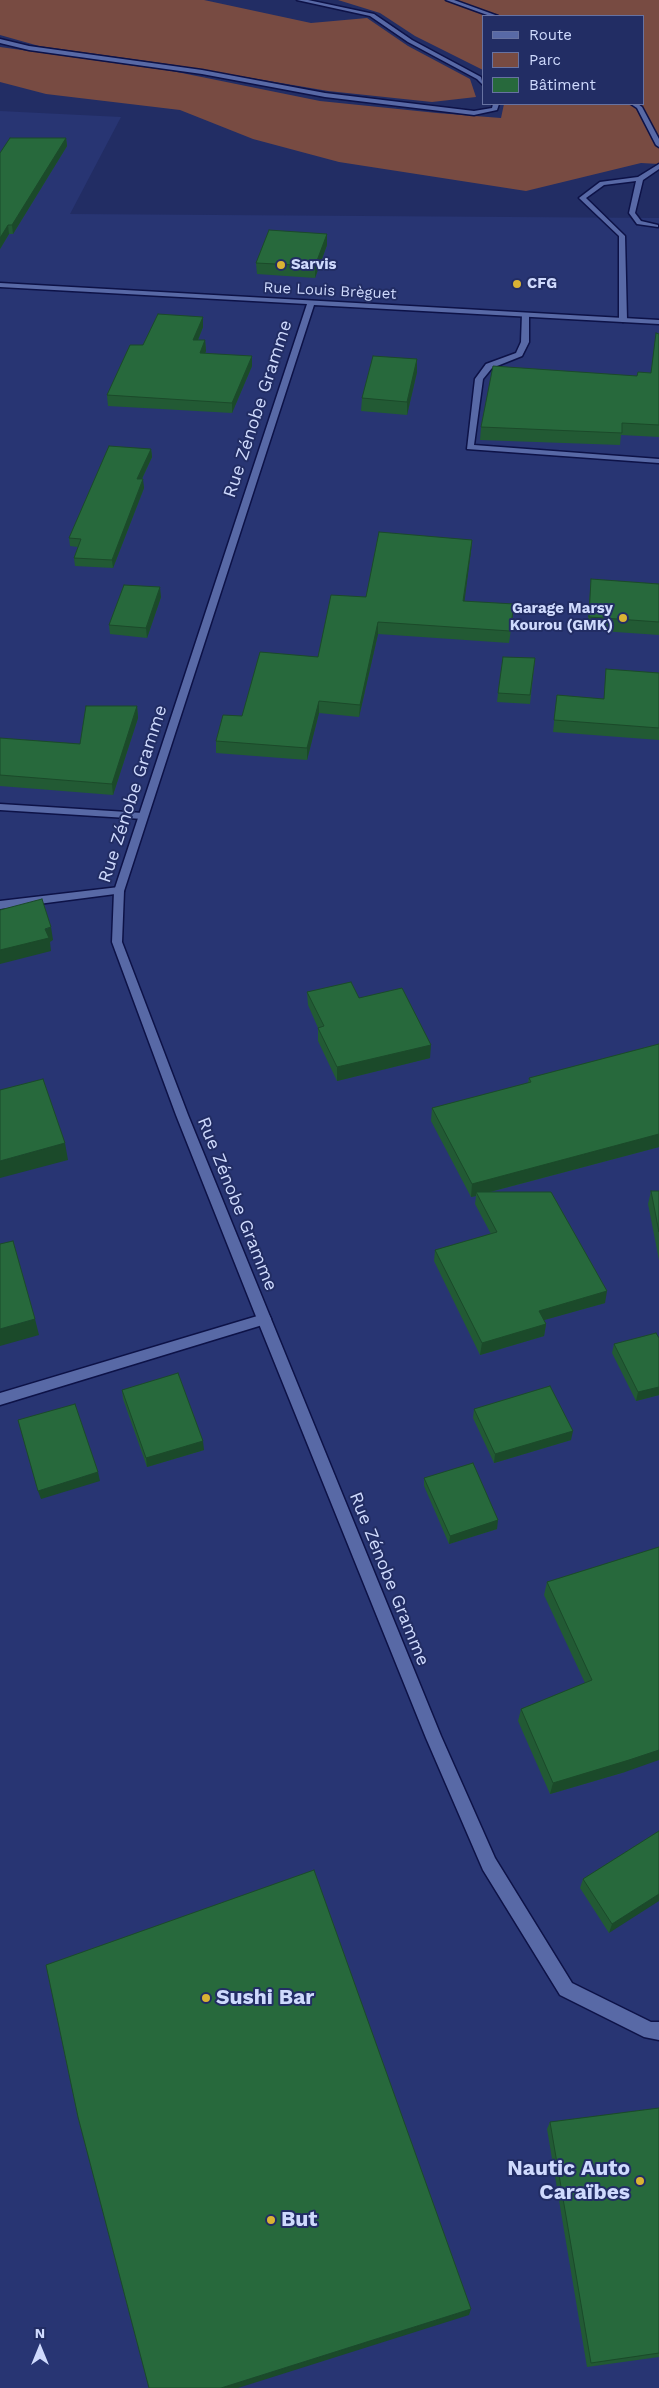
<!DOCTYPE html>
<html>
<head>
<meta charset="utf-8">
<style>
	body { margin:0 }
	#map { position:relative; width:659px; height:2388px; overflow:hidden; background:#222d64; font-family:"Work Sans",sans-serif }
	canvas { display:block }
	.legend { position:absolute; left:482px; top:15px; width:162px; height:90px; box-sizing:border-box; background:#222d64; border:1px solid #6772a1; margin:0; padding:6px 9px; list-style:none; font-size:15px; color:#cfdafd }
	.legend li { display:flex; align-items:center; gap:10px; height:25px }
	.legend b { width:25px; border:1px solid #6772a1 }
	.north { position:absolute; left:15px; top:2323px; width:50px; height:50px; -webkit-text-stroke:4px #222d64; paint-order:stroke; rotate:0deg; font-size:14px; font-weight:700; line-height:20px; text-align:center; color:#cfdafd }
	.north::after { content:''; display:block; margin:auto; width:18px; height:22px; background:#cfdafd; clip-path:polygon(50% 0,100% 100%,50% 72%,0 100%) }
</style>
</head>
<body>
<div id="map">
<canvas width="659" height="2388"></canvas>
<ul class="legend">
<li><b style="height:6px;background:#5869a6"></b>Route</li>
<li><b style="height:14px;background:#784b42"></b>Parc</li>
<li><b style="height:14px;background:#27693c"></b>Bâtiment</li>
</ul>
<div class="north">N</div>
</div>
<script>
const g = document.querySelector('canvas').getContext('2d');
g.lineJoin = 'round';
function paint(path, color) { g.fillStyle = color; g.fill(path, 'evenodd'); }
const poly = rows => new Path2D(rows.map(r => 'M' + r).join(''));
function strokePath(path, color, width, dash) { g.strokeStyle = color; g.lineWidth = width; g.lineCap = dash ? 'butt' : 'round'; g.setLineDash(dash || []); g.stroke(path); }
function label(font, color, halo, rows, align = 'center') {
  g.font = font + ' "Work Sans",sans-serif'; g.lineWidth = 4; g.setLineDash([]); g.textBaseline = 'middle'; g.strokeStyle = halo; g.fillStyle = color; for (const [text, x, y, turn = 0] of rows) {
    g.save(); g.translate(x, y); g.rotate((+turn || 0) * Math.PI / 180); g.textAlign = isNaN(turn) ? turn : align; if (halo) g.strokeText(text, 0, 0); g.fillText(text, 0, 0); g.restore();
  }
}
const built = poly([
	[0,111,121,117,70,214,659,218,659,2388,0,2388]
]);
const green = poly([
	[0,0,204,0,311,23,367,18,408,46,470,79,476,97,432,102,328,91,175,65,39,46,0,35],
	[338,0,659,0,659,164,641,163,526,191,339,162,253,139,180,110,46,94,0,82,0,47,172,71,320,101,437,113,501,118,504,104,643,104,643,16,483,16,483,70,415,36,380,13]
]);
const lane = poly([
	[297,0,308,0,374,14,412,40,481,77,483,85,477,79,408,42,370,16,297,0],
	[446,0,454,0,498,16,490,16,446,0],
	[0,39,29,46,202,70,325,93,474,111,492,108,493,104,499,104,497,110,474,115,325,97,202,74,29,50,0,43,0,39],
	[631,104,638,104,642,107,659,139,659,147,656,145,637,108,631,104],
	[659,164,659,169,643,180,635,213,641,221,658,225,658,227,637,224,629,213,636,181,604,185,586,198,625,236,627,320,623,322,619,320,619,236,579,198,600,182,638,177,659,164],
	[522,313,529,315,529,342,522,356,492,368,483,379,474,445,659,459,659,463,467,449,475,379,486,364,516,353,521,342,522,313],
	[0,804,143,813,148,816,143,819,0,810,0,804],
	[119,887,123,889,124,891,123,893,0,909,0,901,119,887],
	[264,1314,269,1315,271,1319,269,1323,0,1405,0,1393,264,1314]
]);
const street = poly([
	[0,283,659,320,659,324,314,305,124,891,122,942,188,1115,271,1319,441,1736,495,1858,572,1983,651,2022,659,2022,659,2040,644,2037,560,1995,483,1870,426,1738,257,1319,176,1115,112,942,114,891,307,304,0,287,0,283]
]);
const wall = poly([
	[66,138,67,146,13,234,9,234,0,249,0,153],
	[327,234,327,245,315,278,257,274,256,263],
	[203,317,203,327,198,340,205,340,206,351,205,353,252,366,232,413,108,406,107,395,143,345],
	[659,334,659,437,621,435,620,445,480,440,481,427,651,373],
	[417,359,417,372,407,415,361,411,362,398],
	[151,449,152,457,142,479,144,488,113,568,75,566,74,558,78,547,70,546,69,538],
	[472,540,471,551,464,601,513,616,509,643,378,634,359,717,319,713,307,760,216,753,216,741,242,716,318,657,366,597],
	[591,579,659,584,659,635,587,630],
	[161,597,147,638,110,634,109,625],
	[535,658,530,704,497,702,498,693],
	[606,669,659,673,659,740,553,732,557,695,604,699],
	[137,706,138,718,113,795,0,786,0,738,80,744],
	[307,992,359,998,430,1058,337,1081,318,1041,318,1028,308,1005],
	[659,1044,659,1147,490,1192,605,1303,544,1320,546,1324,544,1336,480,1355,434,1261,435,1250,491,1234,475,1204,476,1196,471,1197,431,1121,432,1108,528,1083,529,1078],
	[651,1191,659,1191,659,1260,648,1204],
	[659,1338,659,1395,636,1401,612,1353,614,1344],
	[122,1390,204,1450,147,1467,123,1399],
	[474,1409,571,1440,494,1463,473,1418],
	[424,1478,497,1529,449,1544,424,1486],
	[659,1547,625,1772,550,1794,518,1721,521,1709,585,1683,544,1595,547,1582],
	[659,1831,609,1933,580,1888,583,1879],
	[659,2108,659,2357,587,2367,547,2129,550,2122]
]);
const shadedWall = poly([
	[66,138,67,146,13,234,12,225],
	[8,225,9,234,0,249,0,238],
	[327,234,327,245,315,278,315,266],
	[203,317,203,327,194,350,193,340],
	[205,340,206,351,201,363,200,353],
	[252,356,252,366,232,413,232,403],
	[417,359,417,372,407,415,407,402],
	[151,449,152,457,138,487,137,479],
	[143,479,144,488,113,568,112,560],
	[472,540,471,551,463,613,463,601],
	[160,587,161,597,147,638,146,628],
	[378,622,378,634,359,717,360,705],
	[319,701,319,713,307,760,307,748],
	[137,706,138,718,113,795,112,784],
	[51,927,53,940,50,942,51,951,0,964,0,950],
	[431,1045,430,1058,337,1081,337,1067],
	[659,1134,659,1147,478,1195,476,1192,476,1196,471,1197,472,1184],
	[65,1143,68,1160,0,1178,0,1161],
	[607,1291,605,1303,537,1322,539,1311],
	[35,1319,39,1335,0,1346,0,1329],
	[546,1324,544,1336,480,1355,482,1343],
	[659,1387,659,1395,636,1401,638,1392],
	[573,1431,571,1440,494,1463,495,1454],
	[203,1441,204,1450,147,1467,146,1458],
	[98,1472,100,1481,41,1499,38,1491],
	[498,1520,497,1529,449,1544,450,1536],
	[659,1750,659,1760,625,1772,550,1794,553,1783],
	[659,1894,659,1901,609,1933,612,1924],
	[471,2309,469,2315,238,2388,221,2388]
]);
const building = poly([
	[10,138,66,138,12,225,8,225,0,238,0,153,10,138],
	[269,230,327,234,315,266,256,263,269,230],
	[158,314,203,317,193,340,205,340,200,353,252,356,232,403,107,395,130,345,143,345,158,314],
	[656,333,659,334,659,425,622,423,622,433,481,427,493,366,637,376,638,372,651,373,656,333],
	[373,356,417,359,407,402,362,398,373,356],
	[109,446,151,449,137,479,143,479,112,560,74,558,81,539,69,538,109,446],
	[379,532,472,540,463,601,514,604,510,631,378,622,360,705,319,701,307,748,216,741,223,715,242,716,260,652,318,657,331,595,366,597,379,532],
	[591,579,659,584,659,622,589,617,591,579],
	[124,585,160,587,146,628,109,625,124,585],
	[503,657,535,658,530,695,498,693,503,657],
	[606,669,659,673,659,728,554,720,557,695,604,699,606,669],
	[86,706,137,706,112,784,0,775,0,738,80,744,86,706],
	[42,899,51,927,45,929,49,938,0,950,0,910,42,899],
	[351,982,359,998,402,988,431,1045,337,1067,318,1028,324,1026,307,992,351,982],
	[659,1044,659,1134,472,1184,432,1108,531,1082,529,1078,659,1044],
	[43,1079,65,1143,0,1161,0,1090,43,1079],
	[651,1191,659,1191,659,1232,651,1191],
	[476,1192,551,1192,607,1291,539,1311,546,1324,482,1343,435,1250,497,1232,476,1192],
	[13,1241,35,1319,0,1329,0,1244,13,1241],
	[656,1333,659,1338,659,1387,638,1392,614,1344,656,1333],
	[178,1373,203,1441,146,1458,122,1390,178,1373],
	[550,1386,573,1431,495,1454,474,1409,550,1386],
	[75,1404,98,1472,38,1491,18,1420,75,1404],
	[473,1463,498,1520,450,1536,424,1478,473,1463],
	[659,1547,659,1750,629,1760,553,1783,521,1709,592,1680,547,1582,659,1547],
	[659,1831,659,1894,612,1924,583,1879,659,1831],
	[314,1870,471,2309,221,2388,149,2388,78,2117,46,1965,314,1870],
	[659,2108,659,2353,591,2363,550,2122,659,2108]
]);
const markers = [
	[281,265,5,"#dab334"],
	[517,284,5,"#dab334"],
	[623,618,5,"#dab334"],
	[206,1998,5,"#dab334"],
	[640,2181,5,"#dab334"],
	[271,2220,5,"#dab334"]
];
const farPoinames = [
	["Sarvis",291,265],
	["CFG",527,284],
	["Garage Marsy",613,609,"right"],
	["Kourou (GMK)",613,626,"right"]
];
const farStreetnames = [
	["Rue Louis Brèguet",330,291,3]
];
const streetNames = [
	["Rue Zénobe Gramme",258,409,-72],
	["Rue Zénobe Gramme",133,794,-72],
	["Rue Zénobe Gramme",237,1204,68],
	["Rue Zénobe Gramme",389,1579,68]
];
const nearPoinames = [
	["Sushi Bar",216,1998],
	["Nautic Auto",630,2169,"right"],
	["Caraïbes",630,2193,"right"],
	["But",281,2220]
];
paint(built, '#283573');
paint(green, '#784b42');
strokePath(lane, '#0d1247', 3);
strokePath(street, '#0d1247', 3);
paint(lane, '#5869a6');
paint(street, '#5869a6');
paint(wall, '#225a34');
paint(shadedWall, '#1b4a2a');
paint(building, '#27693c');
strokePath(building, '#1b4a2a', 1);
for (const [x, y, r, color] of markers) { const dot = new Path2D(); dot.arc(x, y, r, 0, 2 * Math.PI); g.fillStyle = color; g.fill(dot); strokePath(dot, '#222d64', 2); }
label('bold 15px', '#cfdafd', '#222d64', farPoinames, 'left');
label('15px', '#cfdafd', '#222d64', farStreetnames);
label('18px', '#cfdafd', '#222d64', streetNames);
label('bold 21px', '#cfdafd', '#222d64', nearPoinames, 'left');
</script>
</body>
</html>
